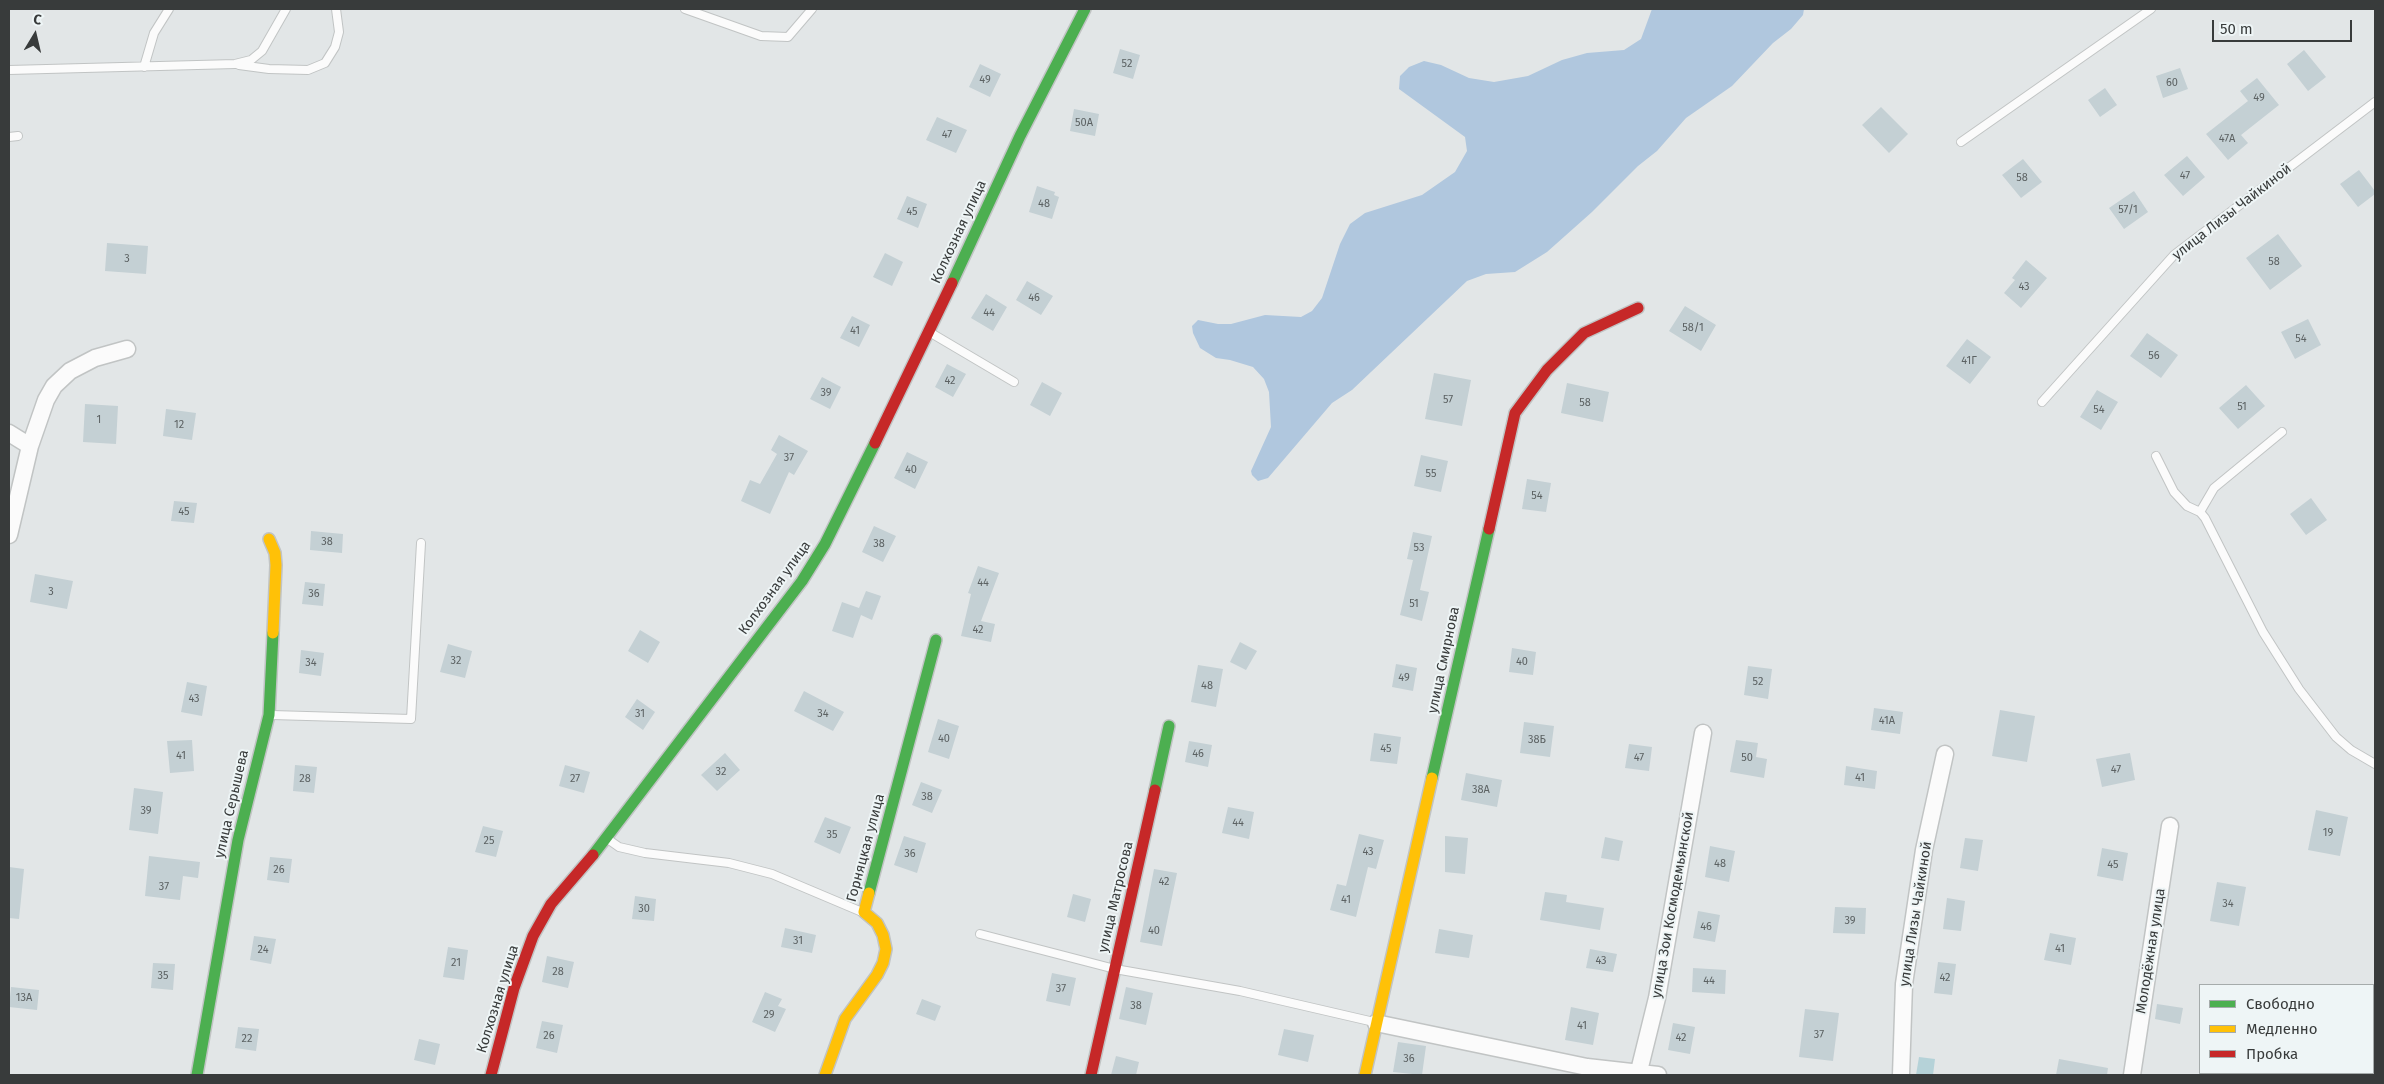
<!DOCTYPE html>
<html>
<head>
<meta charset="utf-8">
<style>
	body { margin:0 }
	#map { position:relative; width:2384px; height:1084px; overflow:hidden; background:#e2e6e7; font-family:"Fira Sans",sans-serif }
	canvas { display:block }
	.frame { position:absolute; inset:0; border:10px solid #383b3b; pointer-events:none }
	.legend { position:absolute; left:2199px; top:984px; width:175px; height:90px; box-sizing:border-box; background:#eef5f6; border:1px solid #a5abab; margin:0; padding:6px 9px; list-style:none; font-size:15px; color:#383b3b }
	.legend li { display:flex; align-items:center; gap:10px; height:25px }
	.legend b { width:25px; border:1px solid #a5abab }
	.north { position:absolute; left:10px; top:10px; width:50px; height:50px; -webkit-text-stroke:4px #eef5f6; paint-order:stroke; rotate:9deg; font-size:14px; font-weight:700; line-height:20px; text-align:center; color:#383b3b }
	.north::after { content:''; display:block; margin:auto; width:18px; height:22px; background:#383b3b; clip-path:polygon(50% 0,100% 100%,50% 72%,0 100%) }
	.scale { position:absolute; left:2212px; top:20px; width:140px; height:22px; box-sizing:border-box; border:2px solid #383b3b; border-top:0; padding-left:6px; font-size:15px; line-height:18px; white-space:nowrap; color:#383b3b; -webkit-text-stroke:4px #eef5f6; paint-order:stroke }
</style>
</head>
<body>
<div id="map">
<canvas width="2384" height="1084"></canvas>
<div class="frame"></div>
<ul class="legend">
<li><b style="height:6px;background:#4caf50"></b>Свободно</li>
<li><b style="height:6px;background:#ffc107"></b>Медленно</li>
<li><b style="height:6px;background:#c62828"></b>Пробка</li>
</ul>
<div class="north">С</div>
<div class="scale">50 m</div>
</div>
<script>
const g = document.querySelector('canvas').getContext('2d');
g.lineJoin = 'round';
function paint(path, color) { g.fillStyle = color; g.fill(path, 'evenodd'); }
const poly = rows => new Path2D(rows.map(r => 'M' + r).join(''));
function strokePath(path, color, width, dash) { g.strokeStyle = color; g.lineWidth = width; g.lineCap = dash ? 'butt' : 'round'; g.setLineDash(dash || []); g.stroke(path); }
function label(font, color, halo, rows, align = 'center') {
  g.font = font + ' "Fira Sans",sans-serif'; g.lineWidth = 4; g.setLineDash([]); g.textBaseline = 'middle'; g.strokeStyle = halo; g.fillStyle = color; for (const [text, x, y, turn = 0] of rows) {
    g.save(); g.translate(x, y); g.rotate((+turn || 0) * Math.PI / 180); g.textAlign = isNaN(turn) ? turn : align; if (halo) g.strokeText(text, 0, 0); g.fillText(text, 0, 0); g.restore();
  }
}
const green = poly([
	[1919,1057,1935,1059,1933,1075,1916,1075]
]);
const water = poly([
	[1652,9,1804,9,1803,15,1791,29,1773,43,1732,86,1686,118,1657,151,1638,166,1592,212,1547,252,1515,272,1486,274,1467,281,1352,390,1332,403,1268,478,1258,481,1252,475,1251,471,1271,427,1269,392,1264,379,1253,367,1230,360,1216,358,1200,348,1193,333,1192,326,1198,320,1218,324,1231,324,1265,315,1301,317,1312,311,1322,298,1340,244,1350,224,1365,213,1422,195,1455,172,1467,151,1465,137,1399,89,1400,76,1409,67,1424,61,1441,65,1469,78,1494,82,1528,76,1562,60,1587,53,1624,50,1641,39]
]);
const building = poly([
	[1120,49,1140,55,1133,79,1113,73],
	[2304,50,2326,77,2308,91,2287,64],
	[980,64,1001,74,990,97,969,87],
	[2180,68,2188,89,2163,98,2156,76],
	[2257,78,2279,105,2241,135,2248,143,2228,160,2206,134,2248,101,2240,91],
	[2105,88,2117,105,2100,117,2088,100],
	[1881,107,1908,134,1889,153,1862,125],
	[1074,109,1099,114,1095,136,1070,131],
	[937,117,967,130,956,153,926,140],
	[2187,156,2205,177,2183,196,2164,175],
	[2023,159,2042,182,2021,198,2002,175],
	[2359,170,2375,191,2375,194,2358,207,2340,184],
	[1037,186,1055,192,1054,195,1059,197,1052,219,1029,212],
	[2134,191,2148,212,2124,229,2109,208],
	[907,196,927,204,918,228,897,219],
	[2278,234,2302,266,2270,290,2246,258],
	[107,243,148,246,146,274,105,271],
	[885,253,903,262,892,286,873,277],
	[2026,260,2047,278,2021,308,2004,293,2015,280,2012,278],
	[1027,281,1053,296,1041,315,1016,300],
	[986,294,1007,307,993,331,971,318],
	[1685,306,1716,325,1701,351,1669,331],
	[852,316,870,325,859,347,840,338],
	[2308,319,2321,345,2295,359,2281,332],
	[2147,333,2178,355,2161,378,2130,356],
	[1967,339,1991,357,1970,384,1946,366],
	[947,364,966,374,953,397,935,387],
	[1434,373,1471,380,1462,426,1425,419],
	[822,377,841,387,830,409,810,399],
	[1042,382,1062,393,1050,416,1030,405],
	[1567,383,1609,392,1603,422,1561,413],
	[2246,385,2265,406,2238,429,2219,408],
	[2097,390,2118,402,2101,430,2080,417],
	[85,404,118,406,116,444,83,442],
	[166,409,196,413,192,440,163,436],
	[779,435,808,451,794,475,789,472,770,514,741,501,750,480,760,484,777,454,771,450],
	[907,452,928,462,915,489,894,478],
	[1421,455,1448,461,1441,492,1414,486],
	[1527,479,1551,483,1546,512,1522,509],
	[2311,498,2327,520,2306,535,2290,514],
	[174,501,197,503,194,523,171,521],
	[874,526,896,536,883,562,862,552],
	[311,531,343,534,342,553,310,550],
	[1413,532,1432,536,1420,590,1429,592,1422,621,1400,615,1413,560,1407,559],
	[978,566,999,573,981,621,995,624,991,642,961,636,971,594,968,593],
	[35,574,73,581,67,609,30,602],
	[305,582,325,584,323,606,302,604],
	[866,591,881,596,872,620,861,615,853,638,832,631,842,602,859,608],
	[640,630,660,642,648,663,628,651],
	[1240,642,1257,651,1246,670,1230,662],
	[448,644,472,651,465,678,440,672],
	[1512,648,1536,652,1533,675,1509,672],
	[301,650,324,653,321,676,299,673],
	[1396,664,1417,668,1413,691,1392,687],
	[1198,665,1223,669,1216,707,1191,702],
	[1748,666,1772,669,1768,699,1744,695],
	[187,682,207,686,202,716,181,712],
	[804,691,844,712,833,731,794,711],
	[637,699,655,712,643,730,625,717],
	[1874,708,1903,712,1900,734,1871,730],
	[2000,710,2035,716,2027,762,1992,756],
	[938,719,959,726,949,759,928,752],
	[1524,722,1554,726,1550,757,1520,753],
	[1374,733,1401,737,1397,764,1370,761],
	[192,740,194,771,170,773,167,741],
	[1736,740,1758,743,1756,757,1767,759,1764,778,1730,772],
	[1189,741,1212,745,1208,767,1185,762],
	[1629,744,1652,747,1649,771,1625,768],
	[725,753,740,770,717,791,701,775],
	[2130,753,2135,780,2102,787,2096,759],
	[295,765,317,767,314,793,293,791],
	[565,765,590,772,584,793,559,786],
	[1846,766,1877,771,1875,789,1844,785],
	[1466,773,1502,780,1497,807,1461,800],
	[921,782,942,790,932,813,912,805],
	[134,788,163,792,158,834,129,830],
	[1228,807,1254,812,1249,839,1222,833],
	[2316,810,2348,817,2340,856,2308,850],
	[825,817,851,827,840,854,814,842],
	[483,826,503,831,496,857,475,852],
	[1359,834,1384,840,1376,869,1368,867,1356,917,1330,910,1337,884,1346,886],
	[904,836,926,843,917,873,894,865],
	[1445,836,1468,838,1465,874,1445,872],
	[1605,837,1623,841,1619,861,1601,858],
	[1965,838,1983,840,1978,871,1960,868],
	[1710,846,1735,851,1729,882,1705,877],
	[2102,848,2128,853,2123,881,2097,876],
	[149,856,200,862,198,878,183,876,180,900,145,896],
	[270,857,292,859,289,883,267,880],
	[9,867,24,869,19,919,9,918],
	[1154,869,1177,873,1162,946,1140,942],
	[2217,882,2246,887,2239,926,2210,921],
	[1545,892,1567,895,1566,902,1604,908,1600,930,1540,920],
	[1073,894,1091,899,1085,922,1067,917],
	[635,896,656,899,654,921,632,919],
	[1947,898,1965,901,1961,931,1943,929],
	[1835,907,1866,908,1865,934,1833,933],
	[1698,911,1720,915,1715,942,1693,938],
	[785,928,816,935,812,953,781,947],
	[1439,929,1473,935,1469,958,1435,953],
	[2050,933,2076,938,2071,965,2044,960],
	[254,936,276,939,271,964,250,960],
	[448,947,468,950,464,980,443,977],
	[1590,949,1617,954,1613,972,1586,968],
	[547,956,574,962,568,988,542,982],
	[1938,962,1956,964,1952,995,1934,993],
	[153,963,175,964,173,990,151,988],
	[1693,968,1726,970,1725,994,1692,992],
	[1052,973,1076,978,1070,1006,1046,1001],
	[11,987,39,990,37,1010,9,1007],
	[1126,987,1153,993,1146,1025,1119,1019],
	[765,992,782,999,778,1006,786,1009,775,1032,752,1022],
	[922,999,941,1006,935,1021,916,1014],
	[2157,1004,2183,1008,2180,1024,2155,1019],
	[1571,1007,1599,1013,1593,1045,1565,1040],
	[1805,1009,1839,1013,1833,1061,1799,1057],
	[542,1021,563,1025,557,1053,536,1048],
	[1673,1023,1695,1027,1690,1054,1668,1050],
	[238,1027,259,1029,256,1051,235,1048],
	[1284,1029,1314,1035,1308,1062,1278,1055],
	[419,1039,440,1044,435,1065,414,1060],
	[1398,1042,1426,1046,1422,1075,1393,1072],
	[1116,1056,1139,1062,1136,1075,1111,1075],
	[2059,1059,2108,1068,2107,1075,2056,1075]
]);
const lane = poly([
	[685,9,761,36,788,37,812,9],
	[239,65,269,69,308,70,325,63,335,47,339,32,336,9],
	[144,67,154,33,169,9],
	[9,70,235,64,251,60,262,51,286,9],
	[9,137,18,136],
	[1961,142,2151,9],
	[931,333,1014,382],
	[2042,402,2174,255,2375,102],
	[2156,456,2174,492,2187,506,2200,512,2205,518,2263,632,2299,689,2336,737,2351,750,2375,764],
	[2200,512,2214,488,2282,432],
	[272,715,411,719,421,543],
	[609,840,619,847,645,853,729,863,772,874,862,912],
	[980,934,1115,969,1240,991,1374,1022]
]);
const street = poly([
	[9,433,30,446,46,400,54,386,70,371,95,358,127,349],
	[9,535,30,446],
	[1376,1023,1587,1067,1658,1075],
	[1638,1075,1657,998,1703,733],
	[1901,1075,1904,984,1924,850,1945,754],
	[2132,1075,2170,826]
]);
const fast = poly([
	[952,283,1020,136,1085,9],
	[1432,778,1489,529],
	[1155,790,1169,726],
	[593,855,802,581,825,544,875,443],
	[869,893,936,640],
	[197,1075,238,840,269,715,273,633]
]);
const slow = poly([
	[269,539,275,553,276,565,273,633],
	[825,1075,845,1019,877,975,883,963,886,949,883,935,877,923,864,912,869,893],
	[1365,1075,1432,778]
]);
const jam = poly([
	[875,443,952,283],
	[1489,529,1515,413,1547,370,1584,333,1638,308],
	[491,1075,514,988,533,936,551,904,593,855],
	[1091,1075,1155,790]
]);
const numberNames = [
	["52",1127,64],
	["49",985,80],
	["60",2172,83],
	["49",2259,98],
	["50А",1084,123],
	["47",947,135],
	["47А",2227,139],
	["47",2185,176],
	["58",2022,178],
	["48",1044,204],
	["57/1",2128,210],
	["45",912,212],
	["3",127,259],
	["58",2274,262],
	["43",2024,287],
	["46",1034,298],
	["44",989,313],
	["58/1",1693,328],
	["41",855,331],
	["54",2301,339],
	["56",2154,356],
	["41Г",1969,361],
	["42",950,381],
	["39",826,393],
	["57",1448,400],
	["58",1585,403],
	["51",2242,407],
	["54",2099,410],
	["1",99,420],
	["12",179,425],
	["37",789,458],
	["40",911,470],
	["55",1431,474],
	["54",1537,496],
	["45",184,512],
	["38",327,542],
	["38",879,544],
	["53",1419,548],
	["44",983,583],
	["3",51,592],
	["36",314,594],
	["51",1414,604],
	["42",978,630],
	["32",456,661],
	["40",1522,662],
	["34",311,663],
	["49",1404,678],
	["52",1758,682],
	["48",1207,686],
	["43",194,699],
	["31",640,714],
	["34",823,714],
	["41А",1887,721],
	["40",944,739],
	["38Б",1537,740],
	["45",1386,749],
	["46",1198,754],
	["41",181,756],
	["47",1639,758],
	["50",1747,758],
	["47",2116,770],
	["32",721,772],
	["41",1860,778],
	["28",305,779],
	["27",575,779],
	["38А",1481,790],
	["38",927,797],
	["39",146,811],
	["44",1238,823],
	["19",2328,833],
	["35",832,835],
	["25",489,841],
	["43",1368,852],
	["36",910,854],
	["48",1720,864],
	["45",2113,865],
	["26",279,870],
	["42",1164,882],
	["37",164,887],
	["41",1346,900],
	["34",2228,904],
	["30",644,909],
	["39",1850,921],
	["46",1706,927],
	["40",1154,931],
	["31",798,941],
	["41",2060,949],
	["24",263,950],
	["43",1601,961],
	["21",456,963],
	["28",558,972],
	["35",163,976],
	["42",1945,978],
	["44",1709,981],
	["37",1061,989],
	["13А",24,998],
	["38",1136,1006],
	["29",769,1015],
	["41",1582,1026],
	["37",1819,1035],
	["26",549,1036],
	["42",1681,1038],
	["22",247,1039],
	["36",1409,1059]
];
const streetNames = [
	["улица Лизы Чайкиной",2232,212,-38],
	["Колхозная улица",959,232,-65],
	["Колхозная улица",775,588,-54],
	["улица Смирнова",1444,660,-78],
	["улица Серышева",232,804,-77],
	["Горняцкая улица",866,848,-75],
	["улица Матросова",1116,897,-77],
	["улица Зои Космодемьянской",1673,905,-80],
	["улица Лизы Чайкиной",1916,914,-81],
	["Молодёжная улица",2151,951,-81],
	["Колхозная улица",498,999,-73]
];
paint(green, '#b5d2d8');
paint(water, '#b0c7de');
paint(building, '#c4d0d4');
strokePath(lane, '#c1c4c4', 10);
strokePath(street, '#c1c4c4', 19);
strokePath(fast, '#c1c4c4', 14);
strokePath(slow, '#c1c4c4', 14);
strokePath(jam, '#c1c4c4', 14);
strokePath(lane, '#fbfbfb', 8);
strokePath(street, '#fbfbfb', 16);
strokePath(fast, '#4caf50', 11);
strokePath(slow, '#ffc107', 11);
strokePath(jam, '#c62828', 11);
label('11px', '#5c6263', null, numberNames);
label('14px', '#383b3b', '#eef5f6', streetNames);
</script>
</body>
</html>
